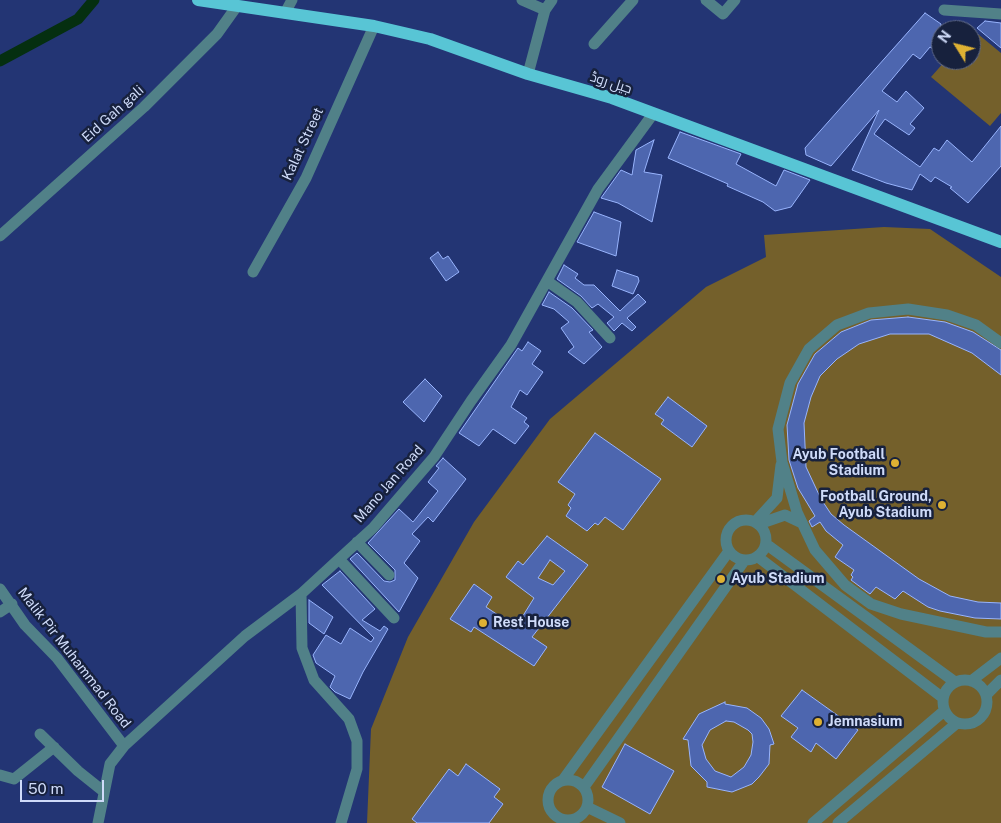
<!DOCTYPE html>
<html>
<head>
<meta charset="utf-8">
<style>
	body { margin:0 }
	#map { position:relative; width:1001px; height:823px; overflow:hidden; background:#233574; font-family:"Public Sans",sans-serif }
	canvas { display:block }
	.north { position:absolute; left:931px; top:20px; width:50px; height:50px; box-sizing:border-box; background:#17213d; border:1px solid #616b88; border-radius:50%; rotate:306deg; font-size:14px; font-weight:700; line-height:20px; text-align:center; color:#cfdbf9 }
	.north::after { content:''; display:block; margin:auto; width:18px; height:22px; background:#deb133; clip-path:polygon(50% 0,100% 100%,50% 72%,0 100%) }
	.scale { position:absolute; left:20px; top:780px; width:84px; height:22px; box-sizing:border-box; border:2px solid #cfdbf9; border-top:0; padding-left:6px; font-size:15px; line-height:18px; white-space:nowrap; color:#cfdbf9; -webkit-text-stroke:4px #17213d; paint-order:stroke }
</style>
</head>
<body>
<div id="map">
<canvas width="1001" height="823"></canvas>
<div class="north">N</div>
<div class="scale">50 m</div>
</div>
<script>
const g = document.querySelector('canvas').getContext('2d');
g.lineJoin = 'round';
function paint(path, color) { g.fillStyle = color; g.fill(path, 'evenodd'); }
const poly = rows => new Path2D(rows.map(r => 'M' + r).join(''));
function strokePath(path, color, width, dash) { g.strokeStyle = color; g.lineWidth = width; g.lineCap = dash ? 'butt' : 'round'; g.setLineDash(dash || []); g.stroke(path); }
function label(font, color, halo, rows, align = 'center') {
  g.font = font + ' "Public Sans",Cairo,sans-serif'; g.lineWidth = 5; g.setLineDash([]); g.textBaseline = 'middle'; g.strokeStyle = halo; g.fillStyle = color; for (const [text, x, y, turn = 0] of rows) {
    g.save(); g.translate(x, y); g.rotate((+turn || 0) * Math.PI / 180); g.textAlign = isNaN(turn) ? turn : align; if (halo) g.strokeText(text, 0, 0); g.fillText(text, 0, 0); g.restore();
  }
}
const green = poly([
	[973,30,1001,53,1001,113,990,126,931,77,946,60,971,60,971,32],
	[884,227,930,229,1001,277,1001,823,367,823,371,729,408,637,474,522,550,419,706,287,766,257,764,235]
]);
const canal = poly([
	[0,61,78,19,94,0]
]);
const building = poly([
	[925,13,941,24,941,43,935,50,930,47,920,59,913,54,882,91,897,102,906,91,924,108,910,124,915,128,909,135,885,119,874,134,920,167,934,148,939,151,947,140,972,162,1001,126,1001,166,968,203,950,188,952,187,935,177,931,182,920,174,912,190,886,183,852,170,879,110,831,166,806,155,805,148,925,13],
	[985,21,1001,23,1001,48,977,28,985,21],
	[680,132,741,154,736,164,776,186,784,170,810,180,791,207,775,211,763,202,727,186,728,184,668,158,680,132],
	[654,140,644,172,662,175,652,222,618,203,601,198,621,170,632,175,636,150,654,140],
	[594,212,621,222,616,256,577,242,594,212],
	[438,252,443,259,448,256,459,272,446,281,430,258,438,252],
	[564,265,578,274,575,278,584,285,594,285,620,311,638,294,646,302,627,318,636,327,632,331,622,323,614,331,607,323,614,317,598,304,592,308,581,296,557,279,564,265],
	[617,270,638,277,639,281,633,294,612,286,617,270],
	[549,292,572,308,593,330,589,332,602,347,584,364,568,352,574,347,561,328,569,322,554,309,542,305,549,292],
	[908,317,945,322,973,332,1001,350,1001,375,972,353,929,334,890,334,859,344,837,359,820,376,811,397,804,423,806,467,821,499,831,514,844,525,919,579,950,596,978,602,1001,603,1001,619,975,618,940,611,928,607,903,591,895,599,876,587,870,594,851,580,853,577,851,575,854,570,835,557,843,545,826,531,820,522,812,527,809,521,815,516,798,488,789,460,787,425,798,384,815,354,841,332,871,320,908,317],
	[528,342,541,351,532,364,543,372,527,395,520,390,511,407,527,418,524,422,529,426,515,444,493,429,479,446,459,433,518,348,522,351,528,342],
	[425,379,442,396,424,422,403,402,425,379],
	[668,397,707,426,692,447,661,424,664,420,655,414,668,397],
	[595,433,661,479,623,530,605,517,598,525,595,523,587,531,566,516,571,508,568,505,575,494,558,482,595,433],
	[443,458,466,479,433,522,428,517,412,534,420,541,404,563,418,578,399,612,350,559,357,553,384,581,390,582,395,580,395,570,368,543,399,509,413,522,438,491,428,482,439,468,436,466,443,458],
	[547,536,588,565,532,637,547,647,534,666,474,627,471,632,450,619,474,584,492,597,486,607,516,627,534,598,506,577,518,561,523,565,547,536],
	[550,560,565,571,553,585,538,578,550,560],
	[340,571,375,609,362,620,380,631,384,626,388,629,363,672,350,699,335,692,330,687,335,676,316,663,313,655,326,635,341,644,350,628,371,642,374,638,322,585,340,571],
	[309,600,333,617,324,634,309,623,309,600],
	[802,690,858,730,836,759,816,743,811,752,791,737,798,728,781,716,802,690],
	[725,702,725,704,747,708,761,718,769,729,774,744,770,745,769,764,759,777,752,784,732,792,707,787,707,782,691,766,688,740,683,739,699,714,725,702],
	[726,721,734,722,748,730,752,734,753,742,751,755,744,767,731,777,715,771,706,759,702,745,710,730,726,721],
	[625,744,674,771,650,814,602,787,625,744],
	[466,764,500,789,494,797,503,804,489,823,417,823,412,819,449,769,458,776,466,764]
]);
const minor = poly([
	[522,0,545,10],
	[706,0,723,14,735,0],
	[944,10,1001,14],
	[285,13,292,0],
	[594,44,633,0],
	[528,74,545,10,552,0],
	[0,236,144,107,217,34,237,6],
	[253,272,306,178,374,26],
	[547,281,577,302,610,338],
	[1001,343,976,325,947,315,908,309,869,313,837,325,809,349,790,383,778,429,782,462,797,512,815,550,845,585,871,604,901,614,986,632,1001,632],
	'726 540a20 20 0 1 1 40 0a20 20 0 1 1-40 0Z',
	[755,522,777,498,781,465],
	[759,524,785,515,802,523],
	[357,542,389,575],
	[766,544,955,682],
	[758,557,943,698],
	[339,559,394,618],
	[0,589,25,625,57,658,124,746],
	[301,594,302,648,314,680,349,719,357,741,357,769,341,823],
	[0,612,12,604],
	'943 702a22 22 0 1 1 44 0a22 22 0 1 1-44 0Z',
	[971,681,1001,658],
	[986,695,1001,680],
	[40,734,78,771,103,791],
	[0,775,14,779,54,747],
	'548 800a20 20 0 1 1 40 0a20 20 0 1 1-40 0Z',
	[563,780,729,551],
	[584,787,744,561],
	[587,807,620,823],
	[98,823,110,764,124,746,245,636,301,594,339,559,373,528,434,457,471,401,511,345,598,189,653,114],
	[813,823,944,711],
	[838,823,957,723]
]);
const major = poly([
	[198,0,374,26,430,39,528,74,612,98,1001,242]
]);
const markers = [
	[895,463,5,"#deb133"],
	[942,505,5,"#deb133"],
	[721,579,5,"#deb133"],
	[483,623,5,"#deb133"],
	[818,722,5,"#deb133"]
];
const streetNames = [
	["جیل روڈ",611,83,18],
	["Eid Gah gali",113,114,-42],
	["Kalat Street",303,144,-65],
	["Mano Jan Road",389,484,-49],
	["Malik Pir Muhammad Road",74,658,52]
];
const poiNames = [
	["Ayub Football",885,455,"right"],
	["Stadium",885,471,"right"],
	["Football Ground,",932,497,"right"],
	["Ayub Stadium",932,513,"right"],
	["Ayub Stadium",731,579],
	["Rest House",493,623],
	["Jemnasium",828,722]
];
paint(green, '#74602b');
strokePath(canal, '#052f10', 11);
paint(building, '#4d66af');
strokePath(building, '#98b4fd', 1);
strokePath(minor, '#518188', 11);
strokePath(major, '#58c5d5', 12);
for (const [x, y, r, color] of markers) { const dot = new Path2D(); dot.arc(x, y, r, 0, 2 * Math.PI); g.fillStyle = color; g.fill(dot); strokePath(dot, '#17213d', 2); }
label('14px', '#cfdbf9', '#17213d', streetNames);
label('bold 14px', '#cfdbf9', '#17213d', poiNames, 'left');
</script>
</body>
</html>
